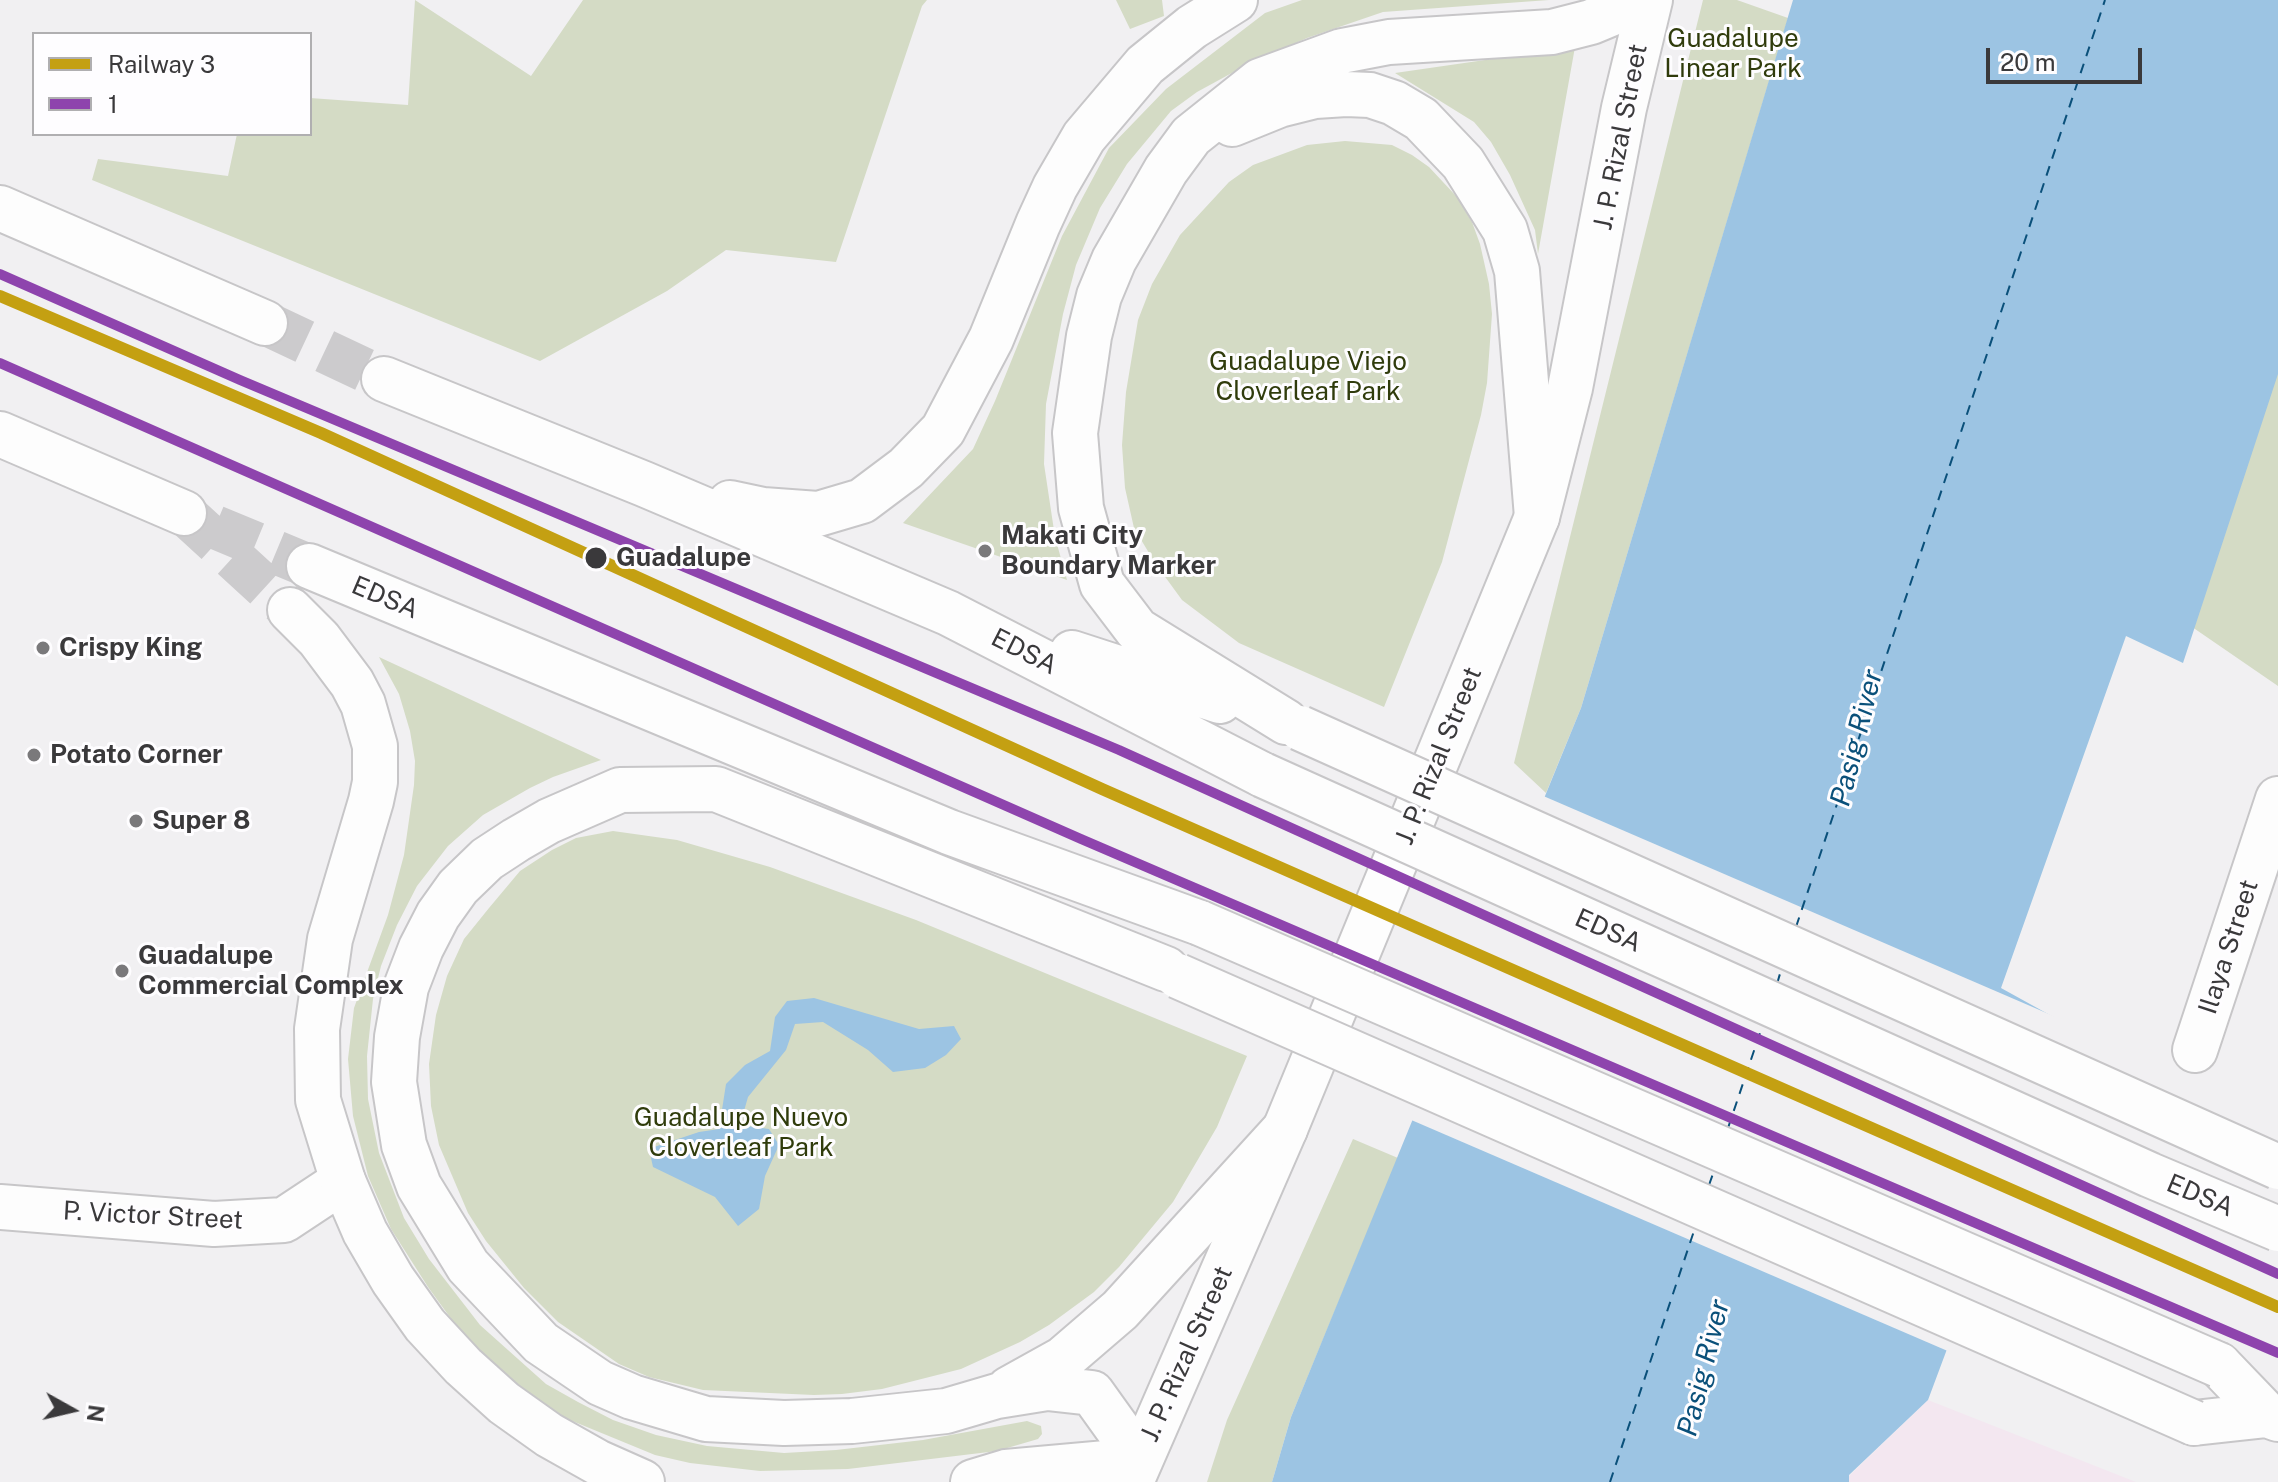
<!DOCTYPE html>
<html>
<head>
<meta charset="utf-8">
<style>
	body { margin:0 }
	#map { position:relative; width:2278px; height:1482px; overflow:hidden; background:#f1f0f2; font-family:"Public Sans",sans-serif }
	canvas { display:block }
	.legend { position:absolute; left:32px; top:32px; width:280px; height:104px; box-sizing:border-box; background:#fefdff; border:2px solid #b0afb1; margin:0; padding:10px 14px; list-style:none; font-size:24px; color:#3a393b }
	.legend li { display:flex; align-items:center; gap:16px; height:40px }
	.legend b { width:40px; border:2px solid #b0afb1 }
	.north { position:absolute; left:32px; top:1370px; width:80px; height:80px; -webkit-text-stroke:6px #fefdff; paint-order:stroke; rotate:98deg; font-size:22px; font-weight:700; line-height:32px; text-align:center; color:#3a393b }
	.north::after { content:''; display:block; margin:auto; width:28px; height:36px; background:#3a393b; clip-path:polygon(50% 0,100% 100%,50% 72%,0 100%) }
	.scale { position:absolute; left:1986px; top:48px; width:156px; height:36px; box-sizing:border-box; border:4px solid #3a393b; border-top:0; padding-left:10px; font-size:24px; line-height:28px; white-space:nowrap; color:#3a393b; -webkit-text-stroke:6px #fefdff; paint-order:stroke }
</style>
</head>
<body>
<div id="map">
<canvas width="2278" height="1482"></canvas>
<ul class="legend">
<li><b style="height:10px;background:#c4a012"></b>Railway 3</li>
<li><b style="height:10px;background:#8e44ad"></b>1</li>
</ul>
<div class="north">N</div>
<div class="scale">20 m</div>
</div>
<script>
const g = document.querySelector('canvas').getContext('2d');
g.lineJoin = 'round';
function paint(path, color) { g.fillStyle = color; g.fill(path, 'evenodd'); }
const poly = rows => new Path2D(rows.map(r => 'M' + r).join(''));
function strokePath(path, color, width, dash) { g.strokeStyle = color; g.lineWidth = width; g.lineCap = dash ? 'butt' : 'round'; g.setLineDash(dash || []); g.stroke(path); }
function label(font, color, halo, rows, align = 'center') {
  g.font = font + ' "Public Sans",sans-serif'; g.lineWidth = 6; g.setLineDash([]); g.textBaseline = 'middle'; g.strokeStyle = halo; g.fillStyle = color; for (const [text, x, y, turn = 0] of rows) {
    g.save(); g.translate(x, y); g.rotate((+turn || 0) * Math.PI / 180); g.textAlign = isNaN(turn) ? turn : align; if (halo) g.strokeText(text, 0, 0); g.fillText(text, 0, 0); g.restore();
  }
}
const industrial = poly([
	[1928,1400,2136,1482,1849,1482,1849,1476]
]);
const green = poly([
	[415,0,531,76,583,0,927,0,922,6,836,262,726,250,667,291,540,361,92,180,98,159,228,176,237,134,310,134,310,98,408,105],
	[1116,0,1162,0,1164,16,1130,29],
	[1302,0,1549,0,1383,12,1307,38,1252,62,1197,92,1171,111,1127,164,1100,208,1076,265,1063,314,1046,404,1044,464,1055,537,1067,580,903,523,973,449,995,401,1062,236,1109,148,1166,89,1265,13],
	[1703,0,1737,0,1788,18,1581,708,1546,793,1514,763],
	[1575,47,1548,198,1538,254,1535,230,1510,175,1491,142,1474,122,1395,73],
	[1345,141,1392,145,1412,155,1429,167,1457,197,1472,222,1480,244,1489,284,1492,314,1487,383,1481,415,1442,562,1384,707,1239,643,1182,600,1155,563,1134,528,1125,488,1122,445,1126,392,1138,320,1152,284,1180,235,1229,182,1253,165,1307,145],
	[2278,319,2278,686,2179,618],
	[379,657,601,760,553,777,530,788,483,815,448,846,417,886,397,925,381,966,373,999,367,1056,368,1099,379,1153,404,1218,429,1259,480,1325,546,1384,578,1402,613,1420,656,1435,707,1446,784,1453,836,1450,923,1440,1027,1421,1041,1426,1042,1434,1038,1439,997,1451,848,1469,760,1471,690,1463,655,1455,565,1418,528,1395,493,1367,465,1338,428,1287,391,1229,368,1176,353,1116,348,1059,354,1008,388,915,404,855,414,785,415,761,410,731,399,694],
	[613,831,677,840,770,867,916,920,1247,1056,1217,1127,1173,1202,1119,1267,1094,1292,1049,1325,1020,1342,961,1369,882,1389,842,1394,814,1395,703,1390,649,1377,619,1364,558,1322,524,1288,486,1241,468,1213,439,1145,431,1106,429,1064,436,1015,447,976,464,939,489,908,520,871,552,850,576,838],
	[1353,1139,1398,1158,1291,1417,1272,1482,1207,1482,1227,1420]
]);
const water = poly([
	[1793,0,2278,0,2278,374,2183,663,2126,636,2001,988,2068,1025,1928,1400,1849,1475,1849,1482,1272,1482,1291,1417,1581,708],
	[814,998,919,1029,954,1026,961,1039,946,1055,925,1068,893,1072,868,1050,823,1022,795,1024,786,1050,748,1097,740,1125,769,1129,779,1145,765,1176,759,1209,738,1226,715,1197,653,1167,651,1158,654,1147,699,1132,719,1129,726,1084,745,1065,770,1051,775,1017,787,1001]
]);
const pier = poly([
	[1541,795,2072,1024,1950,1352,1409,1119]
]);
const ferry = poly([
	[1796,927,2105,0],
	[1777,984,1782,967],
	[1728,1128,1763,1024],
	[1709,1185,1715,1168],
	[1610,1482,1696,1225]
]);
const highwayTunnel = poly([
	[265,323,384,379],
	[184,513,290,610],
	[215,527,309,566]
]);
const street = poly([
	[2195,1050,2278,799],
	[0,1207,214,1224,284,1220,343,1181]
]);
const secondary = poly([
	[1131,1482,1285,1129,1537,517,1570,388,1624,108,1650,0]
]);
const highway = poly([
	[1232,124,1279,105,1315,96,1346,94,1370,95,1394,103,1421,119,1463,163,1505,230,1517,271,1537,517],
	[0,208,265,323],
	[384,379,644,484,948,613,1263,775],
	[0,434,184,513],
	[730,503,763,510,818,514,862,501,906,468,943,430,991,339,1038,224,1055,187,1084,137,1145,65,1192,27,1235,0],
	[309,566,949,832,1200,923],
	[290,610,319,639,352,683,363,704,375,746,375,782,371,801,330,939,317,1029,318,1100,343,1181,365,1232,393,1280,425,1325,463,1366,504,1403,549,1435,597,1462,642,1482],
	[1072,653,1220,701],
	[1286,722,1137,630,1102,584,1081,508,1075,433,1089,336,1099,296,1114,260,1166,170,1191,136,1260,81,1342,51,1389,42,1552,32,1591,22,1644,0],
	[2219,1365,2267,1415,2278,1419],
	[1009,1389,1063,1359,1120,1310,1285,1129],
	[2194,1423,2267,1415],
	[1140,1460,1092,1393,1047,1388,997,1396,946,1411,852,1421,784,1423,706,1419,632,1397,600,1383,541,1343,468,1266,419,1186,404,1145,394,1082,397,1037,406,987,421,948,438,915,458,887,487,859,516,840,549,821,620,790,716,789,1166,969],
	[973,1482,1006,1472,1140,1460]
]);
const highwayBridge = poly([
	[1300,728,2278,1167],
	[1263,775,2150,1175,2278,1229],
	[1200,923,2219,1365],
	[1178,976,2194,1423]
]);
const bus1 = poly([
	[0,274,240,380,1119,750,2278,1274],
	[0,363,1081,839,2278,1353]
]);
const rail1 = poly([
	[0,296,321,433,1102,789,2278,1307]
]);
const markers = [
	[985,551,8,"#7a797b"],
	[596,558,12,"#3a393b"],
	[43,648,8,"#7a797b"],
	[34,755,8,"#7a797b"],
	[136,821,8,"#7a797b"],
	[122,971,8,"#7a797b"]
];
const parkNames = [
	["Guadalupe",1733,39],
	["Linear Park",1733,69],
	["Guadalupe Viejo",1308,362],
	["Cloverleaf Park",1308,392],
	["Guadalupe Nuevo",741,1118],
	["Cloverleaf Park",741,1148]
];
const streetNames = [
	["J. P. Rizal Street",1621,137,-79],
	["EDSA",385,598,23],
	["EDSA",1024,652,27],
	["J. P. Rizal Street",1439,756,-68],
	["EDSA",1608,931,24],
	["Ilaya Street",2229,947,-72],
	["EDSA",2200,1196,23],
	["P. Victor Street",153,1216,3],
	["J. P. Rizal Street",1187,1354,-66]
];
const poiNames = [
	["Makati City",1001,536],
	["Boundary Marker",1001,566],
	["Crispy King",59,648],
	["Potato Corner",50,755],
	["Super 8",152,821],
	["Guadalupe",138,956],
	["Commercial Complex",138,986]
];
const stopNames = [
	["Guadalupe",616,558]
];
const waterNames = [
	["Pasig River",1857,738,-76],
	["Pasig River",1704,1368,-76]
];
paint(industrial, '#f3e7f0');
paint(green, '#d4dbc5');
paint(water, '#9cc4e3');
paint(pier, '#f1f0f2');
strokePath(ferry, '#0a507a', 2, [10, 8]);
strokePath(highwayTunnel, '#cccbcd', 44, [44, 22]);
strokePath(street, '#c7c6c8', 48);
strokePath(secondary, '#c7c6c8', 48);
strokePath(highway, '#c7c6c8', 48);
strokePath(street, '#fdfdfd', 44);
strokePath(secondary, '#fdfdfd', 44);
strokePath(highway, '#fdfdfd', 44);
strokePath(highwayBridge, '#c7c6c8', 48, []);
strokePath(highwayBridge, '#fdfdfd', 44);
strokePath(bus1, '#8e44ad', 10);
strokePath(rail1, '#c4a012', 12);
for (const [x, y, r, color] of markers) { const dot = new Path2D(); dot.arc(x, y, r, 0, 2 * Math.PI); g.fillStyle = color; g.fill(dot); strokePath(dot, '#fefdff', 3); }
label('26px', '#303c0c', '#fefdff', parkNames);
label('26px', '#3a393b', '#fefdff', streetNames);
label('bold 26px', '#3a393b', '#fefdff', poiNames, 'left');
label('bold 26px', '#3a393b', '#fefdff', stopNames, 'left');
label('italic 28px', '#0a507a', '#fefdff', waterNames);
</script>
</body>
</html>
